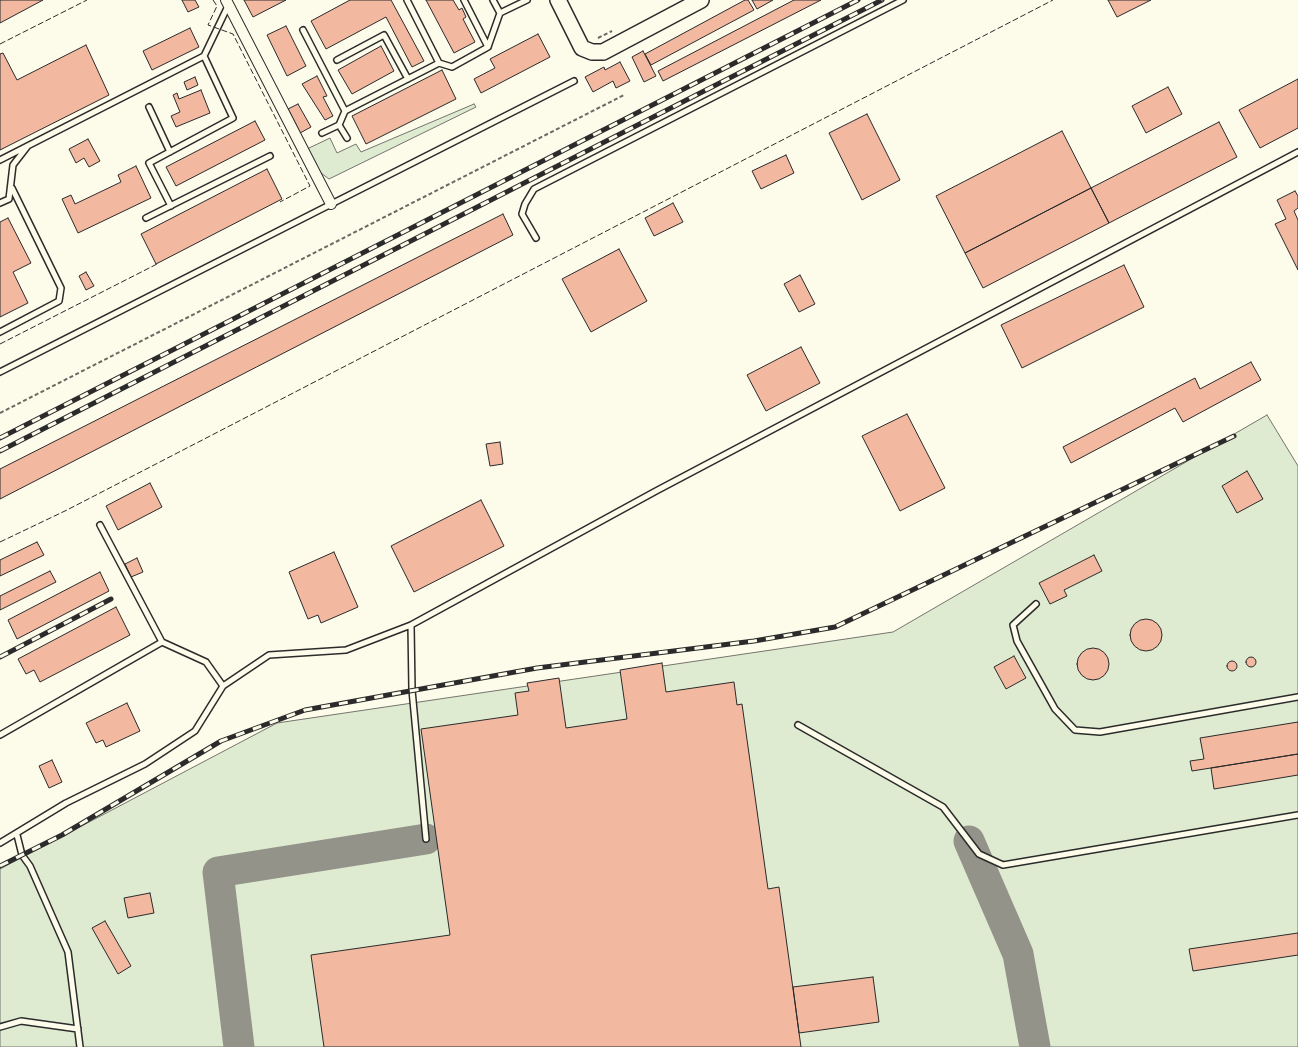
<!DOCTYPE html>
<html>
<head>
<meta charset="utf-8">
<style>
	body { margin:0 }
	canvas { display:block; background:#fdfbea }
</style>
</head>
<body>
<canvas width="1298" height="1047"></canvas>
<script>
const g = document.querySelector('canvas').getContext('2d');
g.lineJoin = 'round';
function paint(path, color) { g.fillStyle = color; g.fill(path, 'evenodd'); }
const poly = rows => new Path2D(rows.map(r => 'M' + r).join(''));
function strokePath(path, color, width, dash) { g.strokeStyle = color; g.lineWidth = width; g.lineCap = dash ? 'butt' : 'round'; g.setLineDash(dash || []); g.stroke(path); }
const green = poly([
	[474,104,476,107,329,179,317,170,307,149,330,138,337,153,356,144,361,152,474,104],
	[1267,415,1298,466,1298,1047,0,1047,0,869,277,723,893,632,1267,415]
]);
const taxiway = poly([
	[969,841,1018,954,1035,1047],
	[239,1047,218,872,426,839]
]);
const building = poly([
	[0,0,43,0,0,23,0,0],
	[182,0,195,0,199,7,188,12,182,0],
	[244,0,286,0,253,17,244,0],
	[350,0,391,0,424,61,412,67,386,17,326,49,311,21,350,0],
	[426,0,453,0,459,10,462,8,466,17,463,19,475,42,454,53,426,0],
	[745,0,748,0,754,10,651,65,645,54,745,0],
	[752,0,773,0,757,9,752,0],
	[794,0,821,0,663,81,658,71,794,0],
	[1108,0,1151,0,1117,17,1108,0],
	[286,26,306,66,287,76,267,35,286,26],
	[190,28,199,47,152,70,143,51,190,28],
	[538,34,550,57,481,93,474,79,495,68,490,59,538,34],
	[86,45,109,95,0,150,0,54,3,53,17,80,86,45],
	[381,46,394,71,352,94,338,70,381,46],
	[643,51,656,76,644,82,632,57,643,51],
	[620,62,630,81,616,88,613,81,593,92,585,77,604,67,605,70,620,62],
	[442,70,456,99,366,144,352,116,442,70],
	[317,76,327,96,323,97,333,116,325,120,302,84,317,76],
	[195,77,198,85,187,90,184,82,195,77],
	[1298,79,1298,128,1260,148,1239,110,1298,79],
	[1168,87,1182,114,1146,133,1132,106,1168,87],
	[201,90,210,113,176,127,171,116,180,112,173,95,177,93,179,99,201,90],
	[298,104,311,127,300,133,288,109,298,104],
	[867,114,900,180,862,200,829,133,867,114],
	[255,121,265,140,176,186,166,167,255,121],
	[1219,122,1237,157,1109,223,1091,188,1219,122],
	[1062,131,1091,188,965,253,936,196,1062,131],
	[88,139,100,161,89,167,84,158,76,163,69,149,88,139],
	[786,155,794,173,761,189,752,171,786,155],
	[136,166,151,198,78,233,62,199,71,195,75,204,121,182,118,175,136,166],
	[267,169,282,199,156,264,141,234,267,169],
	[1091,188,1109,223,983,288,965,253,1091,188],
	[1295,191,1298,196,1298,208,1294,211,1298,220,1298,270,1275,224,1286,219,1277,200,1295,191],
	[673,203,683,222,654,236,645,218,673,203],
	[503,214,513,235,0,499,0,469,503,214],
	[8,218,31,263,13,272,28,303,0,317,0,222,8,218],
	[619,249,647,301,591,332,562,279,619,249],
	[1124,265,1144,307,1022,368,1001,325,1124,265],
	[86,272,94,286,86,290,79,276,86,272],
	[800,275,815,304,799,312,784,284,800,275],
	[801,347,820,383,766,411,747,375,801,347],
	[1251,362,1261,380,1183,422,1175,408,1071,463,1063,447,1195,378,1200,389,1251,362],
	[907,414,945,488,900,511,862,436,907,414],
	[500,442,503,464,490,466,486,444,500,442],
	[1247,471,1263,499,1237,513,1222,486,1247,471],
	[150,483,162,507,118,530,106,506,150,483],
	[481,500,504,546,414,592,391,546,481,500],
	[37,542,44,555,0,576,0,560,37,542],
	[334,552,358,607,321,623,318,615,308,619,289,572,334,552],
	[1094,555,1102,571,1064,590,1067,596,1050,604,1039,583,1094,555],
	[137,558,143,572,131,577,125,564,137,558],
	[50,571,56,582,0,610,0,596,50,571],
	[100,572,109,591,17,639,8,620,100,572],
	[116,607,130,635,40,682,34,670,26,674,18,659,116,607],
	'1130 635a16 16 0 1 1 32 0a16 16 0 1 1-32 0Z',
	'1077 664a16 16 0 1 1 32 0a16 16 0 1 1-32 0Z',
	[1014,656,1026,678,1006,689,994,667,1014,656],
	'1246 662a5 5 0 1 1 10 0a5 5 0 1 1-10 0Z',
	'1227 666a5 5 0 1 1 10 0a5 5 0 1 1-10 0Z',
	[662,663,666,692,734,682,737,705,742,704,768,889,779,887,801,1047,324,1047,311,955,450,935,421,729,518,715,515,693,529,691,527,683,559,678,566,728,627,719,620,670,662,663],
	[127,703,140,731,106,747,103,740,96,743,86,723,127,703],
	[1298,722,1298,754,1192,771,1190,761,1204,759,1200,738,1298,722],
	[1298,754,1298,775,1214,789,1211,768,1298,754],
	[52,760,62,782,49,788,39,766,52,760],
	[150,893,154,913,128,918,124,898,150,893],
	[105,921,131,966,118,974,92,928,105,921],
	[1298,933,1298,955,1193,971,1189,949,1298,933],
	[873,977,879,1022,799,1033,793,987,873,977]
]);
const path = poly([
	[598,38,612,31],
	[0,413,624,95]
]);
const lane = poly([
	[464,0,488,47],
	[493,0,500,13],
	[303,30,345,111,339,125,322,133],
	[337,60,384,35,408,79],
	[439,63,452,67,488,47,500,13,527,0],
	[149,107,170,152],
	[345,111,439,63,407,0],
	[339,125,347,138],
	[0,160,204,56,228,6],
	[0,203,9,199,13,165,27,147],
	[171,206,149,163,233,118,204,56],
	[146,218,270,156],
	[536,238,522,214,525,204,534,189,903,0],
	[0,332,59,301,61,288,12,188],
	[0,372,574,81],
	[100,525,162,642],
	[1036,604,1013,625,1017,641,1055,709,1075,730,1100,732,1298,697],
	[411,625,412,690,426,839],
	[798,725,943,807,979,854,1003,865,1298,815],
	[0,735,162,642,206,662,223,686],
	[17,835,22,855,30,866,68,952,80,1047],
	[0,843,66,803,145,764,195,731,223,686,269,655,346,650,411,625,656,491,1298,152],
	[0,1027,21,1021,78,1029]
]);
const street = poly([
	[226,0,331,204]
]);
const secondary = poly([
	[558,0,582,48,592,52,603,52,701,0]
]);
const rail = poly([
	[0,438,858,0],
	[0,451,882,0],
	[0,657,111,599],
	[0,866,62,835,221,741,305,710,537,668,754,641,835,627,1234,436]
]);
const fence = poly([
	[213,0,217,6,208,25,233,34,310,186,280,202],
	[0,44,87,0],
	[0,344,159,263],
	[0,542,67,510,1053,0]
]);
paint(green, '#deebd1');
strokePath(green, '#74746e', 1);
strokePath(taxiway, '#94938a', 31);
paint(building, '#f2b8a0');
strokePath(building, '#2b2b2b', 1);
strokePath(lane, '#2b2b2b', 8);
strokePath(street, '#2b2b2b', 12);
strokePath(secondary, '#2b2b2b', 18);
strokePath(path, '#6a6964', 2, [4, 2.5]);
strokePath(lane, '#fdfbea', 5);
strokePath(street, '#fdfbea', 10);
strokePath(secondary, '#fdfbea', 15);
strokePath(rail, '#2b2b2b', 5);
strokePath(rail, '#fdfbea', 3, [9]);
strokePath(fence, '#2b2b2b', 1, [6, 2.5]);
</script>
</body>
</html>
